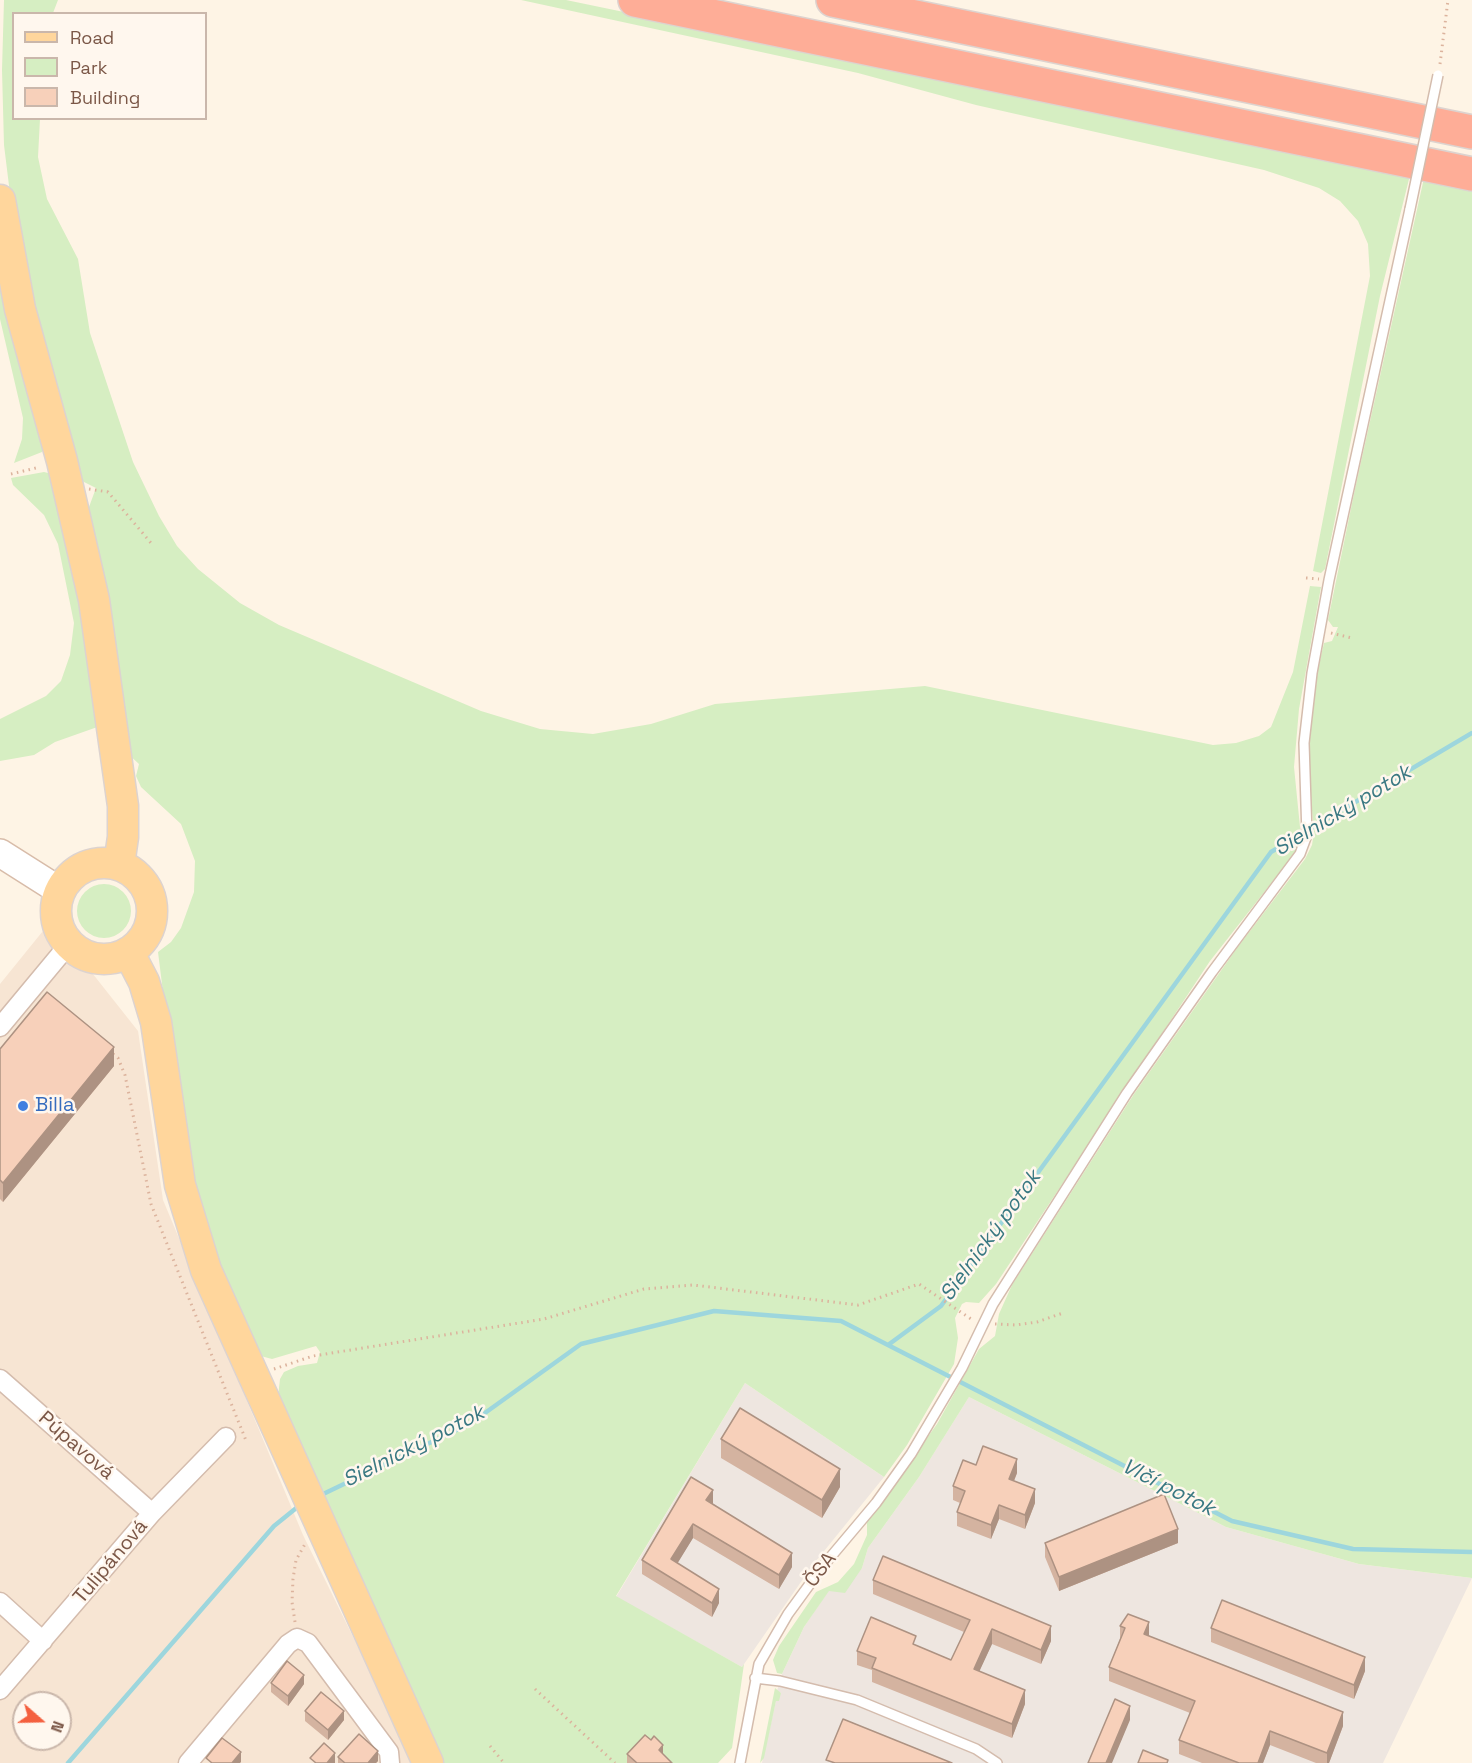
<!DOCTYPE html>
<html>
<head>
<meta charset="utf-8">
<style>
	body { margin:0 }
	#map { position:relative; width:1472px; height:1763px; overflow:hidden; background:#fef4e5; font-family:"Space Grotesk",sans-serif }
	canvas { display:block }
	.legend { position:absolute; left:12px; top:12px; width:195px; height:108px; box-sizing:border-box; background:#fff7ee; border:2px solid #cab7ab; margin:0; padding:8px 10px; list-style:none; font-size:18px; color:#7b5747 }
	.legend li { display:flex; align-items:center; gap:12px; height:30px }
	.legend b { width:30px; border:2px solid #cab7ab }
	.north { position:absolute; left:12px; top:1691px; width:60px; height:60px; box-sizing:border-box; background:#fff7ee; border:2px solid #cab7ab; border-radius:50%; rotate:110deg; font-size:16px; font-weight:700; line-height:24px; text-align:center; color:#7b5747 }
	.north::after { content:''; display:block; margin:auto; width:21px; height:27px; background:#f4603f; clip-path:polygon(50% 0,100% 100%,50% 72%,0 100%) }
</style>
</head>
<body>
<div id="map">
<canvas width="1472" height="1763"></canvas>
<ul class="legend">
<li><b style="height:8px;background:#ffd69c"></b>Road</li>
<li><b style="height:16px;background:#d6eec2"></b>Park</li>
<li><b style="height:16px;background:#f7d0ba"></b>Building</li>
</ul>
<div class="north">N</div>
</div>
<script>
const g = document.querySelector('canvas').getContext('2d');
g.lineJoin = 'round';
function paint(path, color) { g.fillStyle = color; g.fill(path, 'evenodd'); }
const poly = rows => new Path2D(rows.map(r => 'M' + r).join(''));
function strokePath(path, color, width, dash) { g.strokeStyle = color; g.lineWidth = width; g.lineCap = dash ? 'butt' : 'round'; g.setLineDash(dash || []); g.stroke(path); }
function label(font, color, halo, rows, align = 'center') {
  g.font = font + ' "Space Grotesk",sans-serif'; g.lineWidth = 5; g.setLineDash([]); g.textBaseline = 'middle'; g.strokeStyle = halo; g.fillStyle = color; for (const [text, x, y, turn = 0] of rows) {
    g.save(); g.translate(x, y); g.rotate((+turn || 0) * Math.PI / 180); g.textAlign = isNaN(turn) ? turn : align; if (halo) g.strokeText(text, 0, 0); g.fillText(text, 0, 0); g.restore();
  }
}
const residential = poly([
	[51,921,138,1031,163,1200,303,1535,415,1763,0,1763,0,984],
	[24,1703,60,1703,60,1739,24,1739]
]);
const industrial = poly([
	[745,1383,884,1477,812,1566,742,1667,616,1597],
	[969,1397,1226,1527,1359,1564,1472,1578,1383,1763,762,1763,776,1701,781,1693,777,1691,782,1674,804,1627,829,1590,862,1568,868,1548,919,1477]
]);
const green = poly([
	[4,0,58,0,53,13,14,14,14,118,40,119,38,157,47,199,78,259,90,333,133,462,159,516,177,546,198,569,240,603,279,625,481,711,540,729,593,734,651,724,715,704,925,686,1213,745,1236,743,1259,736,1271,727,1293,672,1310,586,1321,587,1299,709,1294,767,1301,837,1295,853,1210,961,996,1284,979,1303,966,1302,962,1304,955,1318,958,1338,954,1364,907,1445,884,1477,745,1383,616,1596,742,1667,744,1664,732,1748,718,1763,440,1763,278,1397,280,1379,284,1372,298,1366,317,1363,320,1352,316,1346,272,1359,257,1355,211,1249,178,1112,158,952,171,942,181,928,194,892,195,861,181,824,141,787,136,776,139,764,127,753,90,524,89,507,96,488,80,480,36,326,12,210,4,145,2,70],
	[521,0,566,0,1410,175,1380,296,1325,569,1321,573,1313,571,1370,276,1368,244,1358,221,1340,201,1319,188,1264,170,976,105,858,73],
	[1424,178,1472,188,1472,1578,1359,1564,1226,1527,969,1397,919,1477,868,1548,862,1568,845,1593,829,1591,804,1627,782,1674,777,1673,773,1660,779,1646,816,1592,838,1582,854,1564,867,1535,867,1521,937,1424,979,1349,995,1336,999,1314,1012,1285,1134,1094,1237,948,1305,859,1312,845,1314,832,1307,757,1318,669,1324,643,1332,641,1338,627,1333,627,1328,620,1355,489],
	[0,263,44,443,42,452,14,463,22,439,23,418,0,319],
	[44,472,52,474,69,539,103,725,55,742,34,755,0,761,0,719,46,696,61,681,70,655,74,623,58,544,44,515,13,485,11,478],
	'77 911a27 27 0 1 1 54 0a27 27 0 1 1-54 0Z',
	[775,1688,781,1693,779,1701,776,1701,764,1758,760,1763]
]);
const stream = poly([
	[888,1345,941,1306,1271,852,1472,733],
	[319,1496,471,1423,581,1344,714,1311,841,1321,1232,1521,1353,1549,1472,1552],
	[68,1763,274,1526,300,1505]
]);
const path = poly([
	[1440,64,1448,0],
	[11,474,40,467],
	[89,489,108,492,151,543],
	[1306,578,1319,579],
	[1331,633,1352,638],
	[113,1054,118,1058,125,1075,151,1204,247,1443],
	[995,1324,1016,1325,1037,1322,1063,1313],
	[274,1369,313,1356,544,1319,644,1289,693,1285,858,1305,919,1284,974,1321],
	[295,1622,292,1602,293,1579,296,1560,305,1544],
	[535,1689,615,1763],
	[490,1746,504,1763]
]);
const lane = poly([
	[755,1678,780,1681,857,1700,976,1749,997,1763],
	[740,1763,759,1664,788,1614,823,1566,876,1503,911,1454,962,1368,993,1304,1127,1093,1212,972,1300,854,1307,835,1304,743,1312,673,1329,580,1410,209]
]);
const street = poly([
	[0,1027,69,944],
	[0,1379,152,1513],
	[0,1602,43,1641],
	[0,1690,152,1513,226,1437],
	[188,1763,288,1644,297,1638,308,1643,389,1752,390,1763]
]);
const secondary = poly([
	[0,853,60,891]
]);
const primary = poly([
	[0,200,20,309,62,461,94,600,123,806,123,837,119,865],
	'56 911a48 48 0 1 1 96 0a48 48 0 1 1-96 0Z',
	[129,953,144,982,156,1022,180,1185,206,1270,428,1763]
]);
const highway = poly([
	[635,0,1472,174],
	[833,0,1472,132]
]);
const laneBridge = poly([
	[1410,209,1438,75]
]);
const wall = poly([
	[0,1049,114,1066,3,1202,0,1199],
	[721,1439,840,1487,822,1518,721,1458],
	[976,1465,1017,1473,1014,1481,1035,1503,1025,1529,999,1519,991,1539,957,1526,957,1512,960,1503,953,1500,953,1486],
	[712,1504,792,1567,779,1589,693,1538,677,1563,719,1603,712,1617,642,1574,642,1560],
	[1045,1543,1178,1543,1059,1591,1045,1557],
	[873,1580,1051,1641,1041,1664,992,1644,979,1671,1025,1704,1012,1738,872,1682,872,1670,857,1665,857,1651,916,1646,951,1660,964,1632,873,1594],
	[1120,1626,1149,1636,1343,1726,1329,1763,1316,1763,1270,1745,1263,1763,1202,1763,1179,1754,1179,1740,1190,1713,1109,1681,1109,1667,1120,1639],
	[1211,1628,1365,1671,1354,1699,1211,1642],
	[271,1683,304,1684,288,1706,271,1692],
	[305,1711,344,1720,328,1740,305,1721],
	[627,1754,663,1754,672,1763,627,1763],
	[338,1757,378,1761,376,1763,338,1763]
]);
const shadedWall = poly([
	[114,1047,114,1066,3,1202,3,1183],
	[1017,1459,1017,1473,1009,1493,1009,1479],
	[840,1469,840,1487,822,1518,822,1500],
	[1035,1489,1035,1503,1025,1529,1025,1515],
	[713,1490,713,1504,706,1500],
	[999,1505,999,1519,991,1539,991,1525],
	[693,1524,693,1538,671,1574,671,1559],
	[1178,1529,1178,1543,1059,1591,1059,1577],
	[792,1553,792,1567,779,1589,779,1575],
	[719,1589,719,1603,712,1617,712,1603],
	[1149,1622,1149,1636,1144,1634],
	[1051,1626,1051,1641,1041,1664,1041,1650],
	[992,1629,992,1644,974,1683,974,1669],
	[1365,1657,1365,1671,1354,1699,1354,1685],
	[304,1675,304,1684,288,1706,288,1696],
	[1025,1690,1025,1704,1012,1738,1012,1724],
	[1130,1706,1130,1720,1112,1763,1106,1763],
	[344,1711,344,1720,328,1740,328,1730],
	[1343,1712,1343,1726,1329,1763,1327,1763,1327,1753],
	[1270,1731,1270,1745,1263,1763,1258,1763],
	[663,1745,663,1759,659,1750],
	[378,1751,378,1761,376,1763,368,1763],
	[241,1752,241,1762,240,1763,232,1763],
	[335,1753,335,1763,327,1763]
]);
const building = poly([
	[47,992,114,1047,3,1183,0,1180,0,1049,47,992],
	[740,1408,840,1469,822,1500,721,1439,740,1408],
	[983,1446,1017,1459,1009,1479,1035,1489,1025,1515,999,1505,991,1525,957,1512,965,1491,953,1486,963,1460,976,1465,983,1446],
	[691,1477,713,1490,706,1500,792,1553,779,1575,693,1524,671,1559,719,1589,712,1603,642,1560,691,1477],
	[1164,1494,1178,1529,1059,1577,1045,1543,1164,1494],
	[883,1556,1051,1626,1041,1650,992,1629,974,1669,1025,1690,1012,1724,872,1668,876,1658,857,1651,871,1617,916,1636,913,1644,951,1660,970,1620,873,1580,883,1556],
	[1222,1600,1365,1657,1354,1685,1211,1628,1222,1600],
	[1128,1614,1149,1622,1144,1634,1343,1712,1327,1753,1270,1731,1258,1763,1239,1763,1179,1740,1195,1701,1109,1667,1125,1628,1120,1626,1128,1614],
	[287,1661,304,1675,288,1696,271,1683,287,1661],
	[321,1692,344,1711,328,1730,305,1711,321,1692],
	[1115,1699,1130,1706,1106,1763,1088,1763,1115,1699],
	[843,1719,952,1763,835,1763,826,1760,843,1719],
	[359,1734,378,1751,368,1763,345,1763,338,1757,359,1734],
	[645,1735,651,1740,654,1736,663,1745,659,1750,672,1763,637,1763,627,1754,645,1735],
	[222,1738,241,1752,232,1763,212,1763,206,1758,222,1738],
	[324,1743,335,1753,327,1763,316,1763,310,1758,324,1743],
	[1143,1750,1168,1760,1167,1763,1138,1763,1143,1750]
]);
const markers = [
	[23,1106,6,"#3f7fe0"]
];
const shopNames = [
	["Billa",35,1106]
];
const streetNames = [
	["Púpavová",76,1446,41],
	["Tulipánová",111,1562,-50],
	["ČSA",821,1570,-52]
];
const waterNames = [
	["Sielnický potok",1343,811,-31],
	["Sielnický potok",991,1236,-54],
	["Sielnický potok",414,1447,-27],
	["Vlčí potok",1168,1488,27]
];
paint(residential, '#f7e5d3');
paint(industrial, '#eee6e0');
paint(green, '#d6eec2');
strokePath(stream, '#9dd6dd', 4.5);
strokePath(lane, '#d4bcad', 12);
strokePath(street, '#d4bcad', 21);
strokePath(secondary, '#d8bca9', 30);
strokePath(primary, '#ddd3cf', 33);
strokePath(highway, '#ddd3cf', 36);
strokePath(path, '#dcb39d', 3, [1.5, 4.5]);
strokePath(lane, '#fff', 9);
strokePath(street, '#fff', 18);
strokePath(secondary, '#fff', 27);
strokePath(primary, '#ffd69c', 30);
strokePath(highway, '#fead97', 33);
strokePath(laneBridge, '#d4bcad', 12, []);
strokePath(laneBridge, '#fff', 9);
paint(wall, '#d4b3a0');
paint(shadedWall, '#ad9282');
paint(building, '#f7d0ba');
strokePath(building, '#ad9282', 1.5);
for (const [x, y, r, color] of markers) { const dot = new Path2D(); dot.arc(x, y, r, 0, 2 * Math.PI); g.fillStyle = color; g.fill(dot); strokePath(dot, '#fff7ee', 2); }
label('20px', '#366cbe', '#fff7ee', shopNames, 'left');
label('20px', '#7b5747', '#fff7ee', streetNames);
label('italic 21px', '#397882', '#fff7ee', waterNames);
</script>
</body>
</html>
